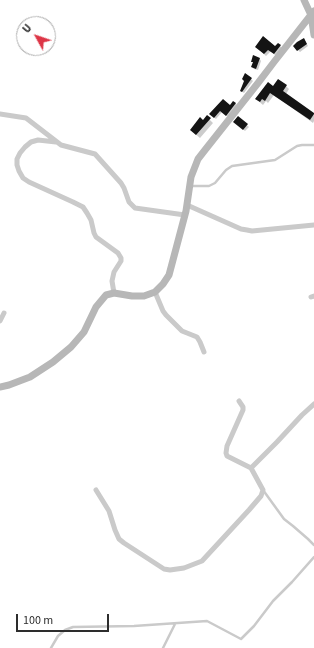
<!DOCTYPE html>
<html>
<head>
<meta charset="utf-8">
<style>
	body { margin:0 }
	#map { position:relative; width:314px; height:648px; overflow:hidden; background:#fff; font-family:"Source Sans 3",sans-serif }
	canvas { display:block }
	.north { position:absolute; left:16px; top:16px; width:40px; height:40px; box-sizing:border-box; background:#fff; border:1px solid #ababab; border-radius:50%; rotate:310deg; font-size:11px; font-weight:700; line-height:16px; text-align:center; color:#2d2d2d }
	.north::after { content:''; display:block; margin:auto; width:14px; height:18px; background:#dd3546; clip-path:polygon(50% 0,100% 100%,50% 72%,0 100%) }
	.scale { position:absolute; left:16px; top:614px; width:93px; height:18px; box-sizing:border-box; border:2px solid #2d2d2d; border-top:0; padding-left:5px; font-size:12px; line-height:14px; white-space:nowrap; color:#2d2d2d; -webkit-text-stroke:3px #fff; paint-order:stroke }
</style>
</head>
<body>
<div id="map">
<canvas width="314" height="648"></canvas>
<div class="north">U</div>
<div class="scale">100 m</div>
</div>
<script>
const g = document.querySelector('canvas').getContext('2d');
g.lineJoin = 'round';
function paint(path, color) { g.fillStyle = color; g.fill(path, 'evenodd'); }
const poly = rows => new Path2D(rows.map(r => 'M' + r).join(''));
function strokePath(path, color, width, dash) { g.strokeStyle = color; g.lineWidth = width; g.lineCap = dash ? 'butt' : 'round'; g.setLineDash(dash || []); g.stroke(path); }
const shadow = poly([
	[304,39,308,46,300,52,294,46],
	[278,44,282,48,276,56,271,51,266,56,256,46,275,48],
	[259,58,261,61,258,70,254,69,252,67,254,63,252,61],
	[251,79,253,81,244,93,241,91],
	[286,86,289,89,286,94,314,114,314,121,313,123,274,95,268,103,266,101,263,105,256,99,274,87],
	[234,102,237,105,228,117,222,112,216,119,210,114,230,106],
	[207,117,213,123,200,138,194,133],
	[238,117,249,127,245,131,235,122]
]);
const building = poly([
	[263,36,275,46,278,43,281,45,274,54,268,50,264,54,255,47],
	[304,38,307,44,297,51,293,46,297,42],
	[253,55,260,58,256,69,251,67,253,62,251,62],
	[245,73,252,78,242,92,240,91,244,81,242,79],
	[278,79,287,85,283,91,314,113,314,114,310,120,270,93,265,101,262,99,260,102,255,99,268,82,273,86],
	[223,99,230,105,233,101,236,103,226,116,220,111,214,118,209,114],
	[207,115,211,118,196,135,190,130,200,117,203,120],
	[238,116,248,124,243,130,233,122]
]);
const lane = poly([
	[191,186,209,186,215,183,226,170,232,166,275,160,297,146,302,145,314,145],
	[263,490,284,519,293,526,308,539,314,545],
	[51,648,58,636,65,630,73,627,134,626,207,621,241,639,254,626,273,601,292,582,314,557],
	[163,648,175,624]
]);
const street = poly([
	[0,114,26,118,61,145,95,154,121,183,124,188,129,202,135,208,185,215],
	[56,142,38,140,31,142,25,147,20,153,17,159,17,165,19,171,23,178,29,182,73,202,83,207,87,213,91,220,94,233,96,237,118,253,121,258,121,261,114,272,112,281,114,293],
	[187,205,241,229,247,230,252,231,314,225],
	[155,292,163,311,166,315,182,331,197,337,200,342,204,352],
	[311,297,314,296],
	[0,321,4,313],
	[239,401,243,407,243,410,227,446,226,453,227,456,251,468],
	[96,490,109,511,115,530,119,539,124,543,164,569,170,570,184,568,202,561,249,510,261,496,263,490,251,468,277,442,302,415,314,404]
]);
const secondary = poly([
	[304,0,311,15,314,35],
	[0,387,9,385,30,377,53,362,71,347,84,332,96,307,106,295,114,293,132,296,144,296,155,292,163,284,169,275,173,260,186,211,191,177,198,159,205,150,258,83,274,62,314,11]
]);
paint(shadow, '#0003');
paint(building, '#141414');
strokePath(lane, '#cacaca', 2.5);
strokePath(street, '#cacaca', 5);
strokePath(secondary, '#b7b7b7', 7);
</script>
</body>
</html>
